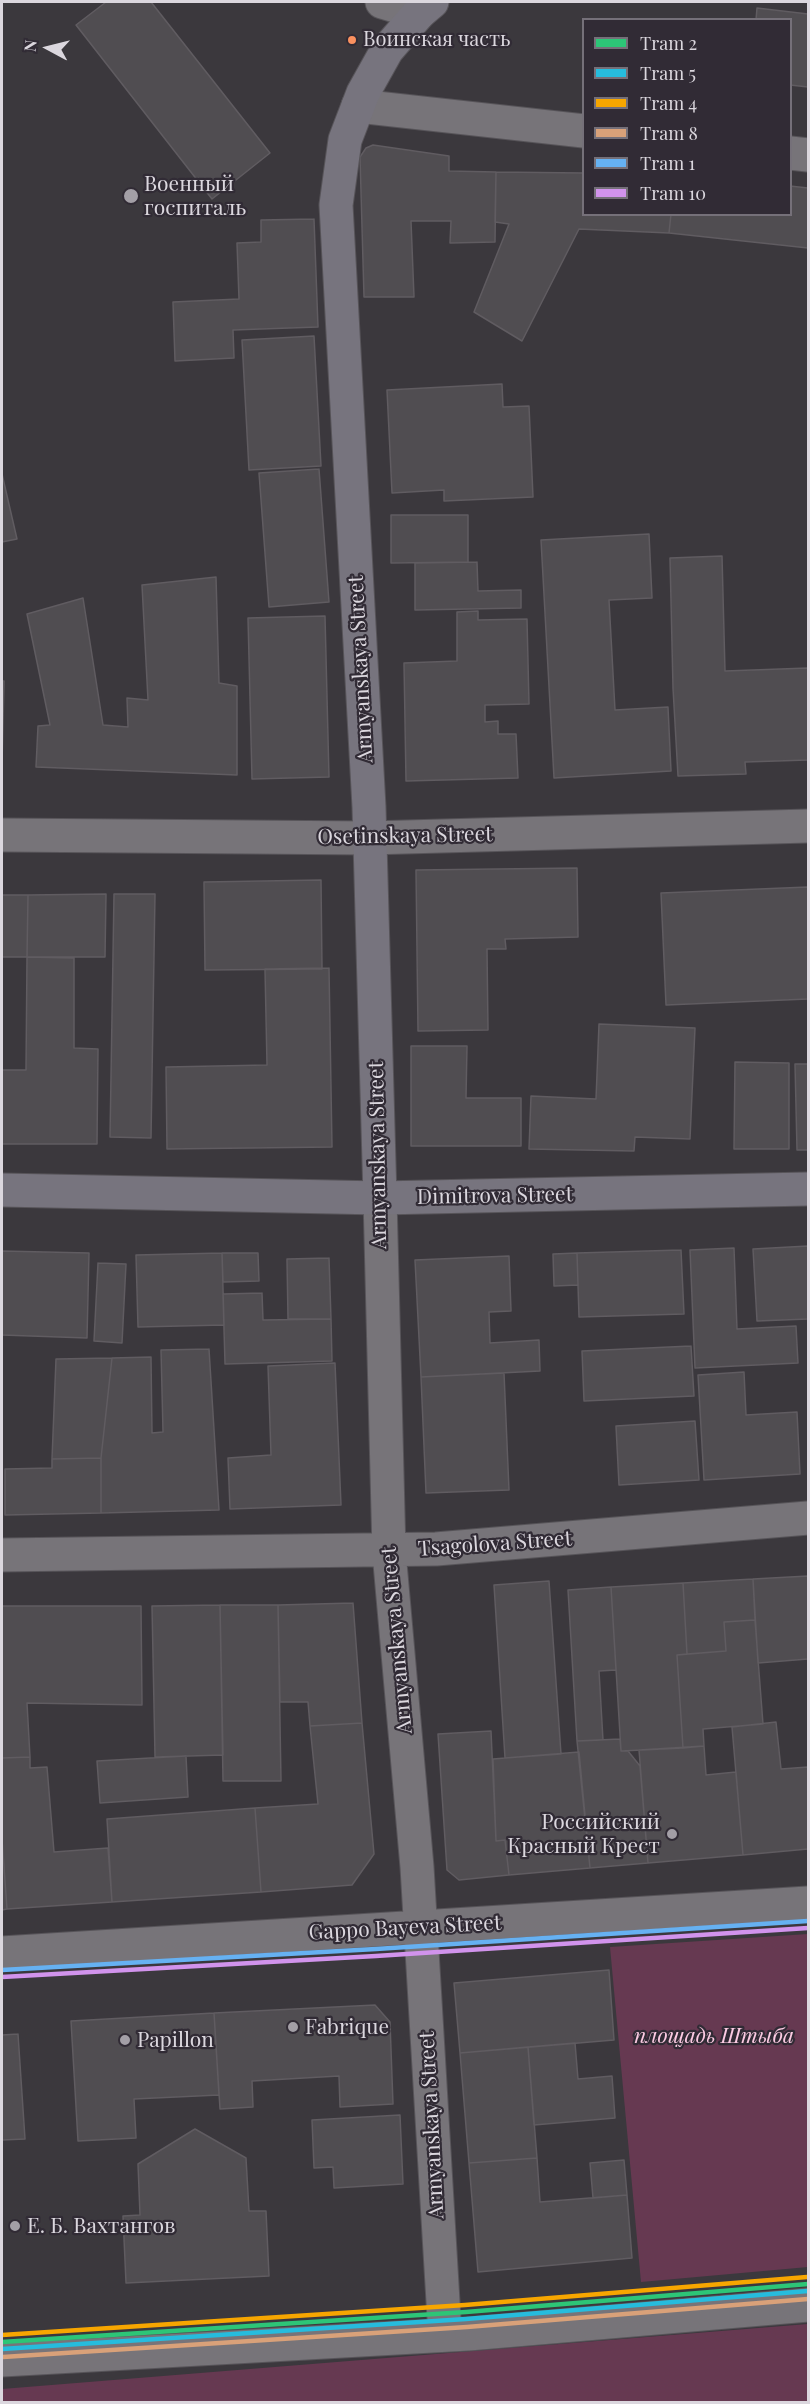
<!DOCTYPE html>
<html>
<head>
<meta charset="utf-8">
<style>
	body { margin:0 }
	#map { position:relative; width:810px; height:2404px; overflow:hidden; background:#3b383d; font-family:"Playfair Display",serif }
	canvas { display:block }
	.frame { position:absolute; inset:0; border:3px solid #dbd7de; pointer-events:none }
	.legend { position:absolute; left:582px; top:18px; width:210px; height:198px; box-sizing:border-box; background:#312b35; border:2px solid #757079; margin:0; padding:8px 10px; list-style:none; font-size:18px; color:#dbd7de }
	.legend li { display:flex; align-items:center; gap:12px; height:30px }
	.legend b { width:30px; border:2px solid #757079 }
	.north { position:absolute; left:18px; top:18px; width:60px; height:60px; -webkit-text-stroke:4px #312b35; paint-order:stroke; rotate:277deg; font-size:16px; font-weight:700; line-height:24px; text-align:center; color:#dbd7de }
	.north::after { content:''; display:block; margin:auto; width:21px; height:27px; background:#dbd7de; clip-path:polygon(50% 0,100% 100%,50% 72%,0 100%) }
</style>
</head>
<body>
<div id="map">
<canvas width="810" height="2404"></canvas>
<div class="frame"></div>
<ul class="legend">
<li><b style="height:8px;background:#2dc577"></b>Tram 2</li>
<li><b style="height:8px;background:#26bcdd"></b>Tram 5</li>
<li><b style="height:8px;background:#f7a600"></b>Tram 4</li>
<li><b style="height:8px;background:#d9a179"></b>Tram 8</li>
<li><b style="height:8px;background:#66b1f2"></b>Tram 1</li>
<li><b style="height:8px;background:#d193ec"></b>Tram 10</li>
</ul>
<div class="north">N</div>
</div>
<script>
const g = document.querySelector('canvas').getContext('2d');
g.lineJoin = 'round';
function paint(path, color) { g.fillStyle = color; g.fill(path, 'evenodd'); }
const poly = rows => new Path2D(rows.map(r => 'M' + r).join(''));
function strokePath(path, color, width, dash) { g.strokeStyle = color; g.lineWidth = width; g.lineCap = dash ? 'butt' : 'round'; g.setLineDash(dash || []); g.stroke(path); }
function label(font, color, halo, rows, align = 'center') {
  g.font = font + ' "Playfair Display",serif'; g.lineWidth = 4.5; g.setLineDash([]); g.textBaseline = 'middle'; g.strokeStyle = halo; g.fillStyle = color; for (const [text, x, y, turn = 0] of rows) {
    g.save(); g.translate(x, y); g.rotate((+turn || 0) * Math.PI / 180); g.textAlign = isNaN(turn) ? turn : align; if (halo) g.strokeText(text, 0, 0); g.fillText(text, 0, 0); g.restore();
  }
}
const green = poly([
	[808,1934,808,2267,641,2282,610,1947],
	[808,2324,808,2402,2,2402,2,2389]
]);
const building = poly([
	[106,2,151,2,270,153,212,199,76,25,106,2],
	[757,8,808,14,808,87,790,85,790,20,756,20,757,8],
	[373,145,449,156,449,171,496,172,495,242,450,243,451,221,411,221,414,297,364,297,360,157,366,148,373,145],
	[496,172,584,173,584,214,671,214,669,233,579,229,522,341,474,312,509,224,495,222,496,172],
	[790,186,808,188,808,248,669,233,671,214,790,214,790,186],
	[314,219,318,327,233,330,234,358,175,361,173,302,239,299,237,243,261,242,261,220,314,219],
	[314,336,321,466,249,470,242,340,314,336],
	[502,384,503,407,529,406,533,497,444,501,444,490,392,493,387,390,502,384],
	[319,469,329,602,269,607,259,473,319,469],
	[2,474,17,539,2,542,2,474],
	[391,515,468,515,468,562,391,563,391,515],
	[649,534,652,598,609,600,615,710,668,707,671,771,554,778,541,540,649,534],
	[722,556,725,671,808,668,808,760,745,762,746,774,678,776,673,688,670,558,722,556],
	[477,562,478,591,521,590,521,608,415,610,415,563,477,562],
	[216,577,219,683,237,686,237,775,36,767,38,726,50,725,27,614,83,598,103,725,128,727,127,698,148,700,142,585,216,577],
	[478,611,478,620,527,619,529,704,485,705,485,722,498,721,498,734,516,734,518,778,406,781,404,663,457,661,457,612,478,611],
	[325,616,329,777,252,779,248,618,325,616],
	[2,681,4,681,2,764,2,681],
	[577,868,578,937,505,939,506,949,487,949,488,1030,418,1031,416,870,577,868],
	[321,880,322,969,205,970,204,882,321,880],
	[808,887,808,999,666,1005,661,893,808,887],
	[106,894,105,957,27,957,28,895,106,894],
	[114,894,155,894,151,1138,110,1137,114,894],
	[2,895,28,895,27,957,2,957,2,895],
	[27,957,74,958,74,1048,98,1049,97,1144,2,1144,2,1070,26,1070,27,957],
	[329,968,332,1147,167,1149,166,1067,267,1065,265,969,329,968],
	[599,1024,695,1028,690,1139,635,1137,634,1151,529,1149,531,1096,596,1099,599,1024],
	[411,1046,467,1046,466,1098,521,1098,521,1146,411,1146,411,1046],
	[735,1062,789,1063,789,1149,734,1149,735,1062],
	[795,1064,808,1064,808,1150,797,1150,795,1064],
	[808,1246,808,1319,757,1321,753,1249,808,1246],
	[734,1248,737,1329,796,1326,798,1363,695,1368,690,1250,734,1248],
	[681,1250,684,1314,579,1317,577,1253,681,1250],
	[2,1251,89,1253,87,1338,2,1335,2,1251],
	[222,1253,258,1253,259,1281,223,1282,222,1253],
	[222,1253,224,1325,138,1327,136,1255,222,1253],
	[577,1253,578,1285,554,1286,553,1254,577,1253],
	[509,1256,511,1311,489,1312,490,1343,539,1340,540,1371,421,1377,415,1260,509,1256],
	[329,1258,331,1319,288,1319,287,1259,329,1258],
	[98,1263,126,1264,122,1343,94,1341,98,1263],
	[262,1293,263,1320,331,1319,332,1361,225,1364,223,1294,262,1293],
	[691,1346,694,1396,584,1401,582,1351,691,1346],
	[209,1349,219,1510,101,1513,101,1458,112,1358,151,1357,152,1433,163,1432,161,1350,209,1349],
	[112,1358,101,1458,52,1459,56,1359,112,1358],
	[335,1363,341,1505,230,1509,228,1458,271,1455,268,1366,335,1363],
	[744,1372,746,1415,797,1412,800,1474,704,1480,698,1375,744,1372],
	[504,1373,509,1490,426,1493,421,1377,504,1373],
	[695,1421,699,1480,619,1485,616,1426,695,1421],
	[101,1458,101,1513,5,1515,5,1469,52,1468,52,1459,101,1458],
	[808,1576,808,1659,758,1663,753,1579,808,1576],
	[753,1579,755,1620,724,1622,726,1651,687,1654,683,1583,753,1579],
	[549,1581,561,1754,505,1758,494,1585,549,1581],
	[683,1583,687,1654,677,1655,683,1748,621,1751,611,1587,683,1583],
	[611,1587,616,1670,599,1671,603,1740,577,1741,568,1590,611,1587],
	[353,1603,362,1723,310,1726,308,1702,280,1702,278,1605,353,1603],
	[220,1605,278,1605,281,1781,223,1781,220,1605],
	[220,1605,223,1755,155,1757,152,1606,220,1605],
	[2,1606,141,1606,142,1705,27,1703,30,1757,2,1758,2,1606],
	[755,1620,763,1724,703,1729,704,1746,683,1748,677,1655,726,1651,724,1622,755,1620],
	[776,1722,781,1769,808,1767,808,1849,743,1855,732,1727,776,1722],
	[362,1723,374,1854,352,1885,261,1892,255,1808,318,1804,310,1726,362,1723],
	[491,1731,496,1841,505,1840,509,1875,459,1880,447,1870,438,1734,491,1731],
	[620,1739,621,1751,628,1751,640,1766,648,1863,590,1868,577,1741,620,1739],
	[704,1746,706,1775,736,1772,743,1855,648,1863,639,1750,704,1746],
	[579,1752,590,1868,509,1875,505,1840,496,1841,493,1759,579,1752],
	[186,1756,188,1797,100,1803,97,1761,186,1756],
	[30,1757,30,1768,47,1767,54,1852,108,1848,112,1902,7,1909,2,1839,2,1758,30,1757],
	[255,1808,261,1892,112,1902,107,1819,255,1808],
	[2,1839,7,1909,2,1910,2,1839],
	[609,1970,614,2040,460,2053,454,1983,609,1970],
	[375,2005,390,2022,393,2104,340,2107,339,2076,252,2081,253,2107,220,2109,214,2013,375,2005],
	[214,2013,219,2095,134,2099,136,2138,78,2141,71,2021,214,2013],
	[18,2034,25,2139,2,2140,2,2035,18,2034],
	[575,2043,578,2079,612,2076,615,2118,534,2125,528,2047,575,2043],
	[528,2047,537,2158,469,2163,460,2053,528,2047],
	[400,2115,403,2184,334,2188,333,2167,314,2168,312,2120,400,2115],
	[195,2129,246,2158,249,2211,266,2211,269,2276,126,2283,123,2216,140,2215,138,2164,195,2129],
	[537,2158,540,2202,627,2195,632,2258,478,2272,469,2163,537,2158],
	[624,2160,627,2195,593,2198,590,2163,624,2160]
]);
const minor = poly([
	[382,2,419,13],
	[358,106,584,131],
	[790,153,808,155],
	[2,835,369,838,808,826],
	[380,1198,389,1552,417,1867,445,2335],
	[2,1555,436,1549,808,1518],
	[2,1953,808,1903],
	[2,2360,468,2334,808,2305]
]);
const major = poly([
	[2,1190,380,1198,808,1189],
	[380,1198,369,807,336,205,345,140,363,93,387,50,419,13,432,2]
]);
const tram1 = poly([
	[2,2342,466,2312,808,2284]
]);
const tram2 = poly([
	[2,2349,466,2319,808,2291]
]);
const tram3 = poly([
	[2,2335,465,2305,807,2277]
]);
const tram4 = poly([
	[3,2357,467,2327,808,2299]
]);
const tram5 = poly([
	[2,1970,376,1949,808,1921]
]);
const tram6 = poly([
	[2,1977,376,1956,808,1928]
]);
const markers = [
	[352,40,5,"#fa915f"],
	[131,196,8,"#a39fa6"],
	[672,1834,6,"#a39fa6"],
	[293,2027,6,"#a39fa6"],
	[125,2040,6,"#a39fa6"],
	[15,2226,6,"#a39fa6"]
];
const busNames = [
	["Воинская часть",363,40]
];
const poiNames = [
	["Военный",144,184],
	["госпиталь",144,208],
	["Российский",660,1822,"right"],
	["Красный Крест",660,1846,"right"],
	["Fabrique",305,2027],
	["Papillon",137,2040],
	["Е. Б. Вахтангов",27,2226]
];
const streetNames = [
	["Armyanskaya Street",361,669,-93],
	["Osetinskaya Street",405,836,-1],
	["Armyanskaya Street",378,1155,-91],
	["Dimitrova Street",495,1196,-1],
	["Tsagolova Street",495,1544,-4],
	["Armyanskaya Street",397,1640,-95],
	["Gappo Bayeva Street",405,1928,-3],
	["Armyanskaya Street",432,2125,-93]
];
const parkNames = [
	["площадь Штыба",714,2036]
];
paint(green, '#663951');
paint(building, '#504d51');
strokePath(building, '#605c61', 1.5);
strokePath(minor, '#575459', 35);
strokePath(major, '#575459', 35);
strokePath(minor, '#777479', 33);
strokePath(major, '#77747e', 33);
strokePath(tram1, '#2dc577', 4.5);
strokePath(tram2, '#26bcdd', 4.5);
strokePath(tram3, '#f7a600', 4.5);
strokePath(tram4, '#d9a179', 4.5);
strokePath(tram5, '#66b1f2', 4.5);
strokePath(tram6, '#d193ec', 4.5);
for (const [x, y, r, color] of markers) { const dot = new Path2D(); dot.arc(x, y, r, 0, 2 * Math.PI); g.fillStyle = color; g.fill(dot); strokePath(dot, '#312b35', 2); }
label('20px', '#dbd7de', '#312b35', busNames, 'left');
label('21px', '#dbd7de', '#312b35', poiNames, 'left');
label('21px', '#dbd7de', '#312b35', streetNames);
label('italic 21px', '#fccbe3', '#312b35', parkNames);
</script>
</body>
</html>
